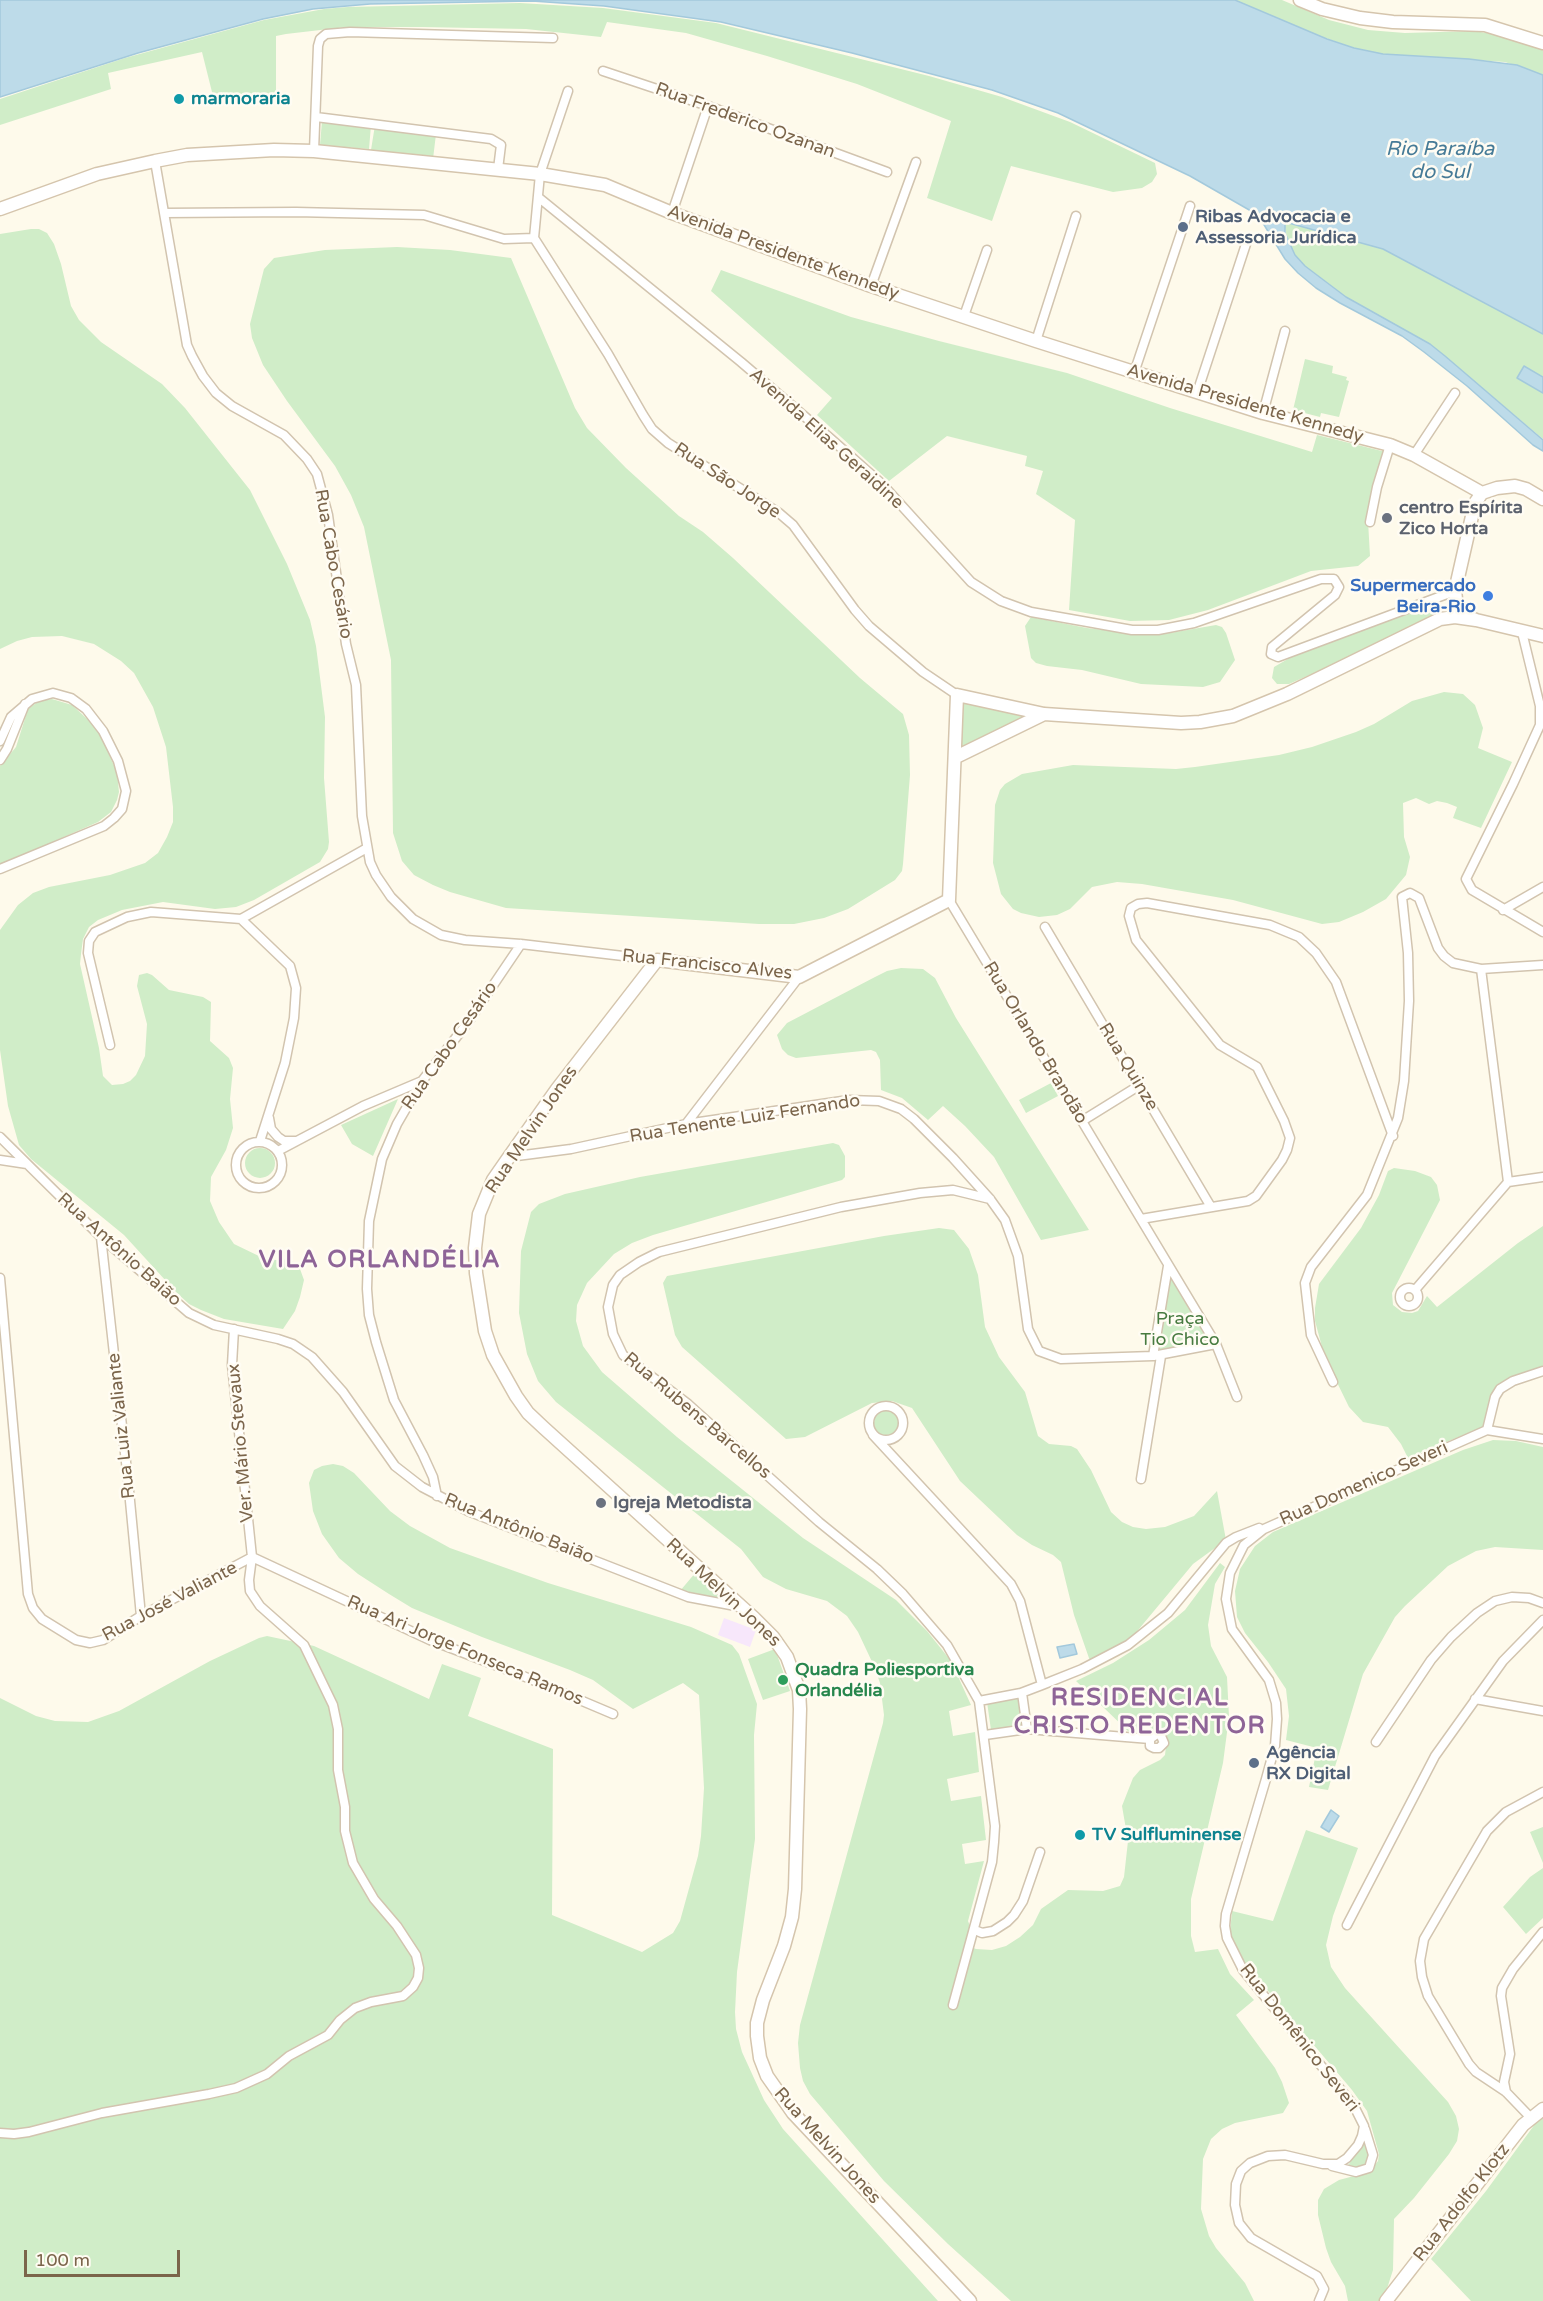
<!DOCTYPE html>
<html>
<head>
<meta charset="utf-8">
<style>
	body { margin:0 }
	#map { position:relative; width:1543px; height:2301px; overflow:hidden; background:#fefaeb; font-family:"Varela Round",sans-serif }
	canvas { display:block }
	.scale { position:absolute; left:24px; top:2250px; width:156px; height:27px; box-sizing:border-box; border:3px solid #7b654b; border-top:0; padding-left:8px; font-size:18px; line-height:21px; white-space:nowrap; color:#7b654b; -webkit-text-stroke:4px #fffcf3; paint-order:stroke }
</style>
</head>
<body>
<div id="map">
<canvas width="1543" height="2301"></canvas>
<div class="scale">100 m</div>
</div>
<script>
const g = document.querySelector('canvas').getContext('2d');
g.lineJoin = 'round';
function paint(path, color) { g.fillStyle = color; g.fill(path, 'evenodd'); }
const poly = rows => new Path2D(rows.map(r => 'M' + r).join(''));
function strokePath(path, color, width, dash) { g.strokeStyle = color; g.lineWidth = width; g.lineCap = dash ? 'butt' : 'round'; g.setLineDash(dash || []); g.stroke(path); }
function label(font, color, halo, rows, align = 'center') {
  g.font = font + ' "Varela Round",sans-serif'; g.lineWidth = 5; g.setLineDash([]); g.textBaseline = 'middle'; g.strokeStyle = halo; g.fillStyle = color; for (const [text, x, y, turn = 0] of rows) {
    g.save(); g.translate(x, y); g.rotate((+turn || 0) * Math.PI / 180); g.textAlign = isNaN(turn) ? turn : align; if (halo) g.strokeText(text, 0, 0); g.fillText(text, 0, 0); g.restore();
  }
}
const education = poly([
	[724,1618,756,1630,750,1647,718,1635]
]);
const green = poly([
	[1235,0,1282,0,1329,20,1368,30,1405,33,1475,31,1492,34,1543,49,1543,75,1505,62,1383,54,1354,48,1311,33],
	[520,3,603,8,716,23,929,76,1002,97,1070,122,1155,163,1157,174,1152,182,1142,188,1113,192,1011,166,992,221,927,198,951,121,857,84,767,56,686,33,607,22,601,37,526,29,422,27,346,27,286,34,276,36,276,94,213,96,202,52,108,73,111,89,0,125,0,99,125,58,264,20,324,9,348,7],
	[322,121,371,125,369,149,320,145],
	[375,125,436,134,433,159,371,150],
	[1284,222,1383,249,1543,334,1543,439,1430,344,1346,297,1305,266,1295,255,1288,243],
	[31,229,39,229,47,233,54,244,61,264,71,306,79,320,101,342,162,384,185,408,250,490,287,564,310,620,316,646,325,717,324,778,329,842,328,849,320,862,254,900,236,907,215,909,163,902,122,910,98,920,89,927,83,939,81,954,80,964,99,1048,103,1076,112,1085,123,1084,130,1081,136,1075,145,1056,147,1024,137,986,139,975,147,973,152,975,169,990,203,997,211,1002,210,1041,229,1058,233,1068,230,1099,233,1128,226,1150,211,1177,210,1201,219,1222,234,1244,263,1258,276,1260,290,1259,300,1269,304,1280,300,1297,295,1311,283,1329,224,1319,201,1310,189,1304,177,1293,124,1235,31,1159,19,1145,8,1106,0,1050,0,930,18,905,33,893,49,887,110,875,145,863,158,853,167,837,173,822,173,807,166,747,153,707,134,673,121,661,94,644,62,636,32,637,17,641,0,649,0,234],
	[397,247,450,250,511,258,575,408,587,428,626,468,679,516,703,532,733,558,860,678,903,714,909,735,910,775,903,864,902,871,895,880,848,909,824,918,794,924,759,924,506,908,450,892,433,885,414,875,402,861,393,833,391,660,364,527,351,495,335,466,287,401,263,365,252,338,250,324,264,269,274,258,325,250],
	[721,270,851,317,939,341,1067,373,1170,408,1312,452,1317,435,1386,452,1368,521,1370,556,1358,566,1311,571,1208,610,1169,620,1130,621,1069,610,1075,520,1036,494,1043,471,1025,466,1027,456,947,436,889,481,817,415,832,398,711,291],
	[1305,359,1333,366,1332,373,1347,377,1346,380,1349,381,1339,417,1321,413,1320,417,1293,410],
	[1427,605,1432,608,1433,615,1416,628,1289,684,1277,684,1272,678,1274,667,1293,656],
	[1031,617,1087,628,1145,635,1170,633,1216,625,1222,627,1226,633,1235,660,1220,682,1203,687,1141,684,1082,670,1047,666,1036,663,1031,658,1025,626],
	[1444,692,1463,694,1475,705,1483,728,1478,748,1512,762,1481,828,1453,818,1457,807,1447,803,1437,801,1429,804,1416,798,1403,803,1404,837,1410,857,1406,875,1386,899,1363,912,1339,922,1322,924,1233,900,1142,884,1117,882,1092,887,1070,909,1057,915,1039,917,1021,913,1013,909,1001,894,993,863,995,805,1000,790,1005,784,1022,774,1073,765,1176,769,1195,767,1279,755,1312,747,1356,732,1374,724,1412,701],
	[957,695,1044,714,956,757],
	[52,699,72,705,97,728,117,772,119,792,117,800,111,812,98,822,0,865,0,766,16,747,28,709,39,701],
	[901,968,923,969,935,978,956,1018,1089,1230,1041,1240,994,1157,965,1126,943,1106,928,1120,902,1098,881,1090,880,1060,876,1052,871,1050,796,1058,788,1055,782,1049,777,1035,787,1023,875,977,887,971],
	[1051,1083,1058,1096,1026,1113,1019,1100],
	[398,1099,373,1156,352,1144,341,1125],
	[833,1143,839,1145,845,1156,845,1177,842,1180,653,1235,632,1243,614,1254,587,1283,577,1305,576,1321,583,1346,602,1372,677,1437,803,1538,896,1600,927,1631,951,1661,971,1705,949,1711,953,1736,975,1732,979,1772,947,1779,951,1801,981,1796,986,1840,962,1844,965,1864,984,1861,968,1921,972,1931,965,1944,976,1949,992,1950,1006,1946,1020,1937,1033,1925,1041,1909,1068,1890,1103,1891,1120,1886,1124,1877,1128,1841,1122,1806,1133,1778,1140,1770,1160,1760,1165,1755,1167,1737,1162,1732,1129,1732,1076,1681,1113,1663,1149,1640,1185,1610,1220,1563,1225,1567,1215,1584,1208,1625,1211,1646,1227,1677,1229,1717,1223,1763,1191,1899,1191,1936,1195,1952,1218,1949,1230,1974,1254,2000,1236,2015,1275,2068,1282,2082,1289,2103,1283,2113,1235,2123,1222,2129,1211,2139,1203,2159,1201,2209,1209,2236,1216,2248,1245,2283,1254,2301,1011,2301,948,2244,884,2181,810,2094,803,2081,800,2068,798,2043,800,2025,883,1723,884,1715,880,1683,874,1666,858,1632,847,1616,827,1601,786,1589,763,1577,741,1549,556,1402,538,1381,527,1354,519,1313,521,1251,531,1212,539,1204,565,1194,640,1177],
	'245 1163a15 15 0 1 1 30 0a15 15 0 1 1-30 0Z',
	[1394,1168,1415,1171,1431,1177,1437,1185,1440,1200,1392,1293,1393,1305,1402,1312,1412,1313,1418,1311,1427,1296,1437,1307,1518,1243,1543,1226,1543,1369,1506,1382,1485,1426,1408,1458,1401,1444,1388,1427,1363,1422,1349,1407,1325,1358,1315,1321,1315,1308,1319,1284,1361,1228,1379,1195,1388,1171],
	[939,1228,954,1230,969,1249,978,1275,985,1327,999,1357,1025,1392,1038,1436,1049,1444,1071,1446,1077,1449,1091,1470,1111,1512,1122,1522,1133,1527,1146,1529,1165,1527,1194,1516,1217,1491,1226,1540,1193,1564,1129,1641,1090,1661,1074,1615,1061,1562,1053,1555,1032,1545,1017,1535,960,1481,912,1408,892,1401,872,1403,805,1437,786,1439,682,1347,675,1335,663,1283,667,1276,884,1236],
	[1170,1275,1211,1342,1157,1353],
	'874 1423a13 13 0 1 1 26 0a13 13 0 1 1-26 0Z',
	[1493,1440,1516,1441,1543,1447,1543,1550,1495,1547,1476,1551,1448,1566,1405,1606,1395,1617,1363,1674,1328,1790,1309,1787,1317,1748,1286,1740,1289,1716,1286,1689,1268,1662,1245,1633,1237,1617,1235,1591,1240,1569,1255,1546,1273,1532,1463,1450],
	[333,1464,343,1466,354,1473,390,1511,410,1526,450,1548,548,1583,691,1627,732,1645,739,1654,757,1704,754,1735,755,1839,737,1972,735,2012,736,2029,742,2052,764,2100,783,2129,938,2301,0,2301,0,1698,36,1716,55,1721,88,1722,119,1711,210,1661,259,1638,267,1636,314,1646,429,1699,442,1664,481,1678,468,1716,553,1749,552,1915,642,1952,673,1933,680,1921,698,1856,701,1836,704,1788,699,1695,683,1683,633,1709,593,1680,570,1670,482,1637,412,1608,389,1594,358,1574,339,1558,322,1534,313,1511,309,1483,314,1470,322,1466],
	[696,1572,734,1604,680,1591],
	[775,1649,790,1691,763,1700,748,1659],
	[1019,1696,1024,1725,991,1730,987,1702],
	[1543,1827,1543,1863,1530,1832],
	[1306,1830,1358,1848,1333,1916,1326,1945,1331,1967,1345,1988,1448,2102,1456,2116,1459,2129,1457,2141,1449,2154,1414,2198,1394,2219,1393,2270,1383,2301,1348,2301,1345,2286,1331,2262,1326,2248,1318,2215,1318,2200,1324,2189,1339,2180,1369,2172,1378,2161,1379,2154,1367,2111,1352,2090,1246,1965,1230,1933,1232,1911,1273,1921],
	[1543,1868,1543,1918,1526,1934,1503,1907,1530,1877],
	[1543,2118,1543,2301,1471,2301,1431,2259,1486,2191,1535,2124],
	[1365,2140,1371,2158,1370,2163,1361,2167,1347,2167]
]);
const water = poly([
	[0,0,1235,0,1327,39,1354,48,1383,54,1469,59,1517,65,1543,75,1543,334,1383,249,1285,222,1285,233,1295,255,1305,266,1346,297,1430,344,1445,356,1543,440,1543,451,1533,445,1467,386,1424,352,1402,336,1340,303,1316,288,1298,273,1285,259,1258,215,1190,176,1058,113,992,90,852,53,721,22,604,6,532,1,370,4,313,9,263,19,138,53,0,97,0,0],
	[1524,366,1543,377,1543,393,1517,378,1524,366],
	[1074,1644,1077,1654,1060,1658,1057,1647,1074,1644],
	[1331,1810,1339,1816,1329,1832,1321,1827,1331,1810]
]);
const street = poly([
	[603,71,708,106,887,172],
	[568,91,540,174,534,238,608,354,643,415,652,429,668,443,779,513,793,525,855,610,869,626,923,672,957,695],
	[316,117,491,139,501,145,498,169],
	[314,151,318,46,320,39,326,34,350,32,553,38],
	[155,161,187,345,192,356,203,376,216,393,232,406,284,435,307,459,317,474,328,515,346,644,356,685,362,816,370,862,376,875,391,897,413,919,441,935,465,940,521,944,657,960],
	[538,197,741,362,831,439,882,484,971,582,1001,601,1031,612,1082,621,1132,630,1158,630,1194,623,1321,579,1334,579,1339,587,1335,595,1272,647,1271,654,1278,657,1455,591],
	[164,213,296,212,424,215,504,239,534,238],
	[672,213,708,106],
	[871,286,916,162],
	[964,316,987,250],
	[1036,341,1076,216],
	[1134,373,1190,206],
	[1197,393,1248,238],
	[1263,413,1285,331],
	[1414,455,1455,393],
	[1370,522,1377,487,1390,445],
	[1522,632,1540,706,1540,725,1513,784,1466,879,1472,890,1543,932],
	[0,741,11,717,32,699,53,693,71,698,86,709,103,731,118,761,126,791,122,809,114,818,104,826,0,869],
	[0,760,7,749,25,704],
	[949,900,1216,1344,1237,1397],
	[1503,910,1543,887],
	[241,919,290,966,296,988,294,1018,285,1063,260,1141],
	[1045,927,1211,1207],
	[1481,969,1508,1182],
	[110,1045,88,953,89,941,95,932,127,917,151,912,241,919,367,848],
	[269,1118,271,1129,278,1137,284,1141,296,1141],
	[1082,1121,1140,1085],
	[686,1124,799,977],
	[0,1137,101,1237,189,1313,214,1325,278,1339,293,1344,312,1357,343,1392,395,1466,422,1487,470,1512,688,1597,741,1607],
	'236 1165a23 23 0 1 1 46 0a23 23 0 1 1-46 0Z',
	[278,1151,363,1106,422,1081],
	[509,1157,571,1149,686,1124,849,1100,879,1101,901,1109,914,1119,953,1158,990,1199,1005,1220,1018,1256,1028,1329,1039,1351,1061,1359,1153,1356,1216,1344],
	[0,1160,27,1164],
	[1141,1219,1248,1201,1256,1196,1282,1160,1287,1150,1290,1138,1284,1121,1257,1067,1220,1045,1136,940,1129,916,1131,908,1138,904,1147,903,1270,925,1299,937,1316,953,1336,982,1393,1136],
	[101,1237,128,1480,141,1616],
	[0,1278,28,1594,33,1608,42,1619,76,1640,90,1643,103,1640,141,1616,252,1557],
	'1400 1297a9 9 0 1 1 18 0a9 9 0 1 1-18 0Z',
	[1415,1290,1508,1182,1543,1177],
	[1153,1356,1168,1266],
	[1333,1382,1311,1335,1305,1283,1311,1267,1367,1195,1398,1118,1404,1081,1409,1001,1408,953,1402,897,1410,893,1419,898,1438,948,1444,956,1453,963,1481,969,1543,965],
	'869 1423a17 17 0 1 1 34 0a17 17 0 1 1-34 0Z',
	[1487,1430,1495,1397,1500,1389,1513,1381,1543,1371],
	[873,1435,1011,1584,1020,1601,1042,1685],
	[1141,1479,1161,1356],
	[437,1496,433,1477,423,1455,394,1400,376,1342,369,1315,367,1289,369,1221,382,1159,397,1124,422,1081,469,1021,521,944],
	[252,1557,430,1640,516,1673,613,1714],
	[1022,1693,1027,1729],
	[1475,1699,1543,1711],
	[979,1701,1021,1693,1042,1685,1082,1669,1128,1645,1168,1613,1226,1543,1236,1537,1259,1528],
	[985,1735,1027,1729,1150,1739,1157,1734,1161,1736,1164,1743,1159,1748,1154,1748,1150,1746,1150,1739],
	[1376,1742,1431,1660,1451,1637,1477,1613,1495,1601,1512,1597,1529,1598,1543,1603],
	[1347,1925,1435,1756,1503,1661,1543,1620],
	[975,1930,982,1933,993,1931,1007,1922,1014,1915,1023,1901,1040,1852],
	[953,2005,992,1862,994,1842,995,1826,979,1701,947,1645,903,1594,877,1569,819,1522,688,1404,623,1355,613,1334,608,1307,613,1285,620,1275,639,1262,659,1252,841,1207,920,1193,953,1190,990,1199],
	[1506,2092,1504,2082,1510,2054,1501,1996,1502,1988,1513,1969,1543,1932],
	[1531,2118,1506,2092,1476,2072,1469,2064,1428,1996,1422,1977,1420,1961,1424,1939,1487,1831,1506,1812,1543,1792],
	[0,2133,14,2134,29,2132,102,2113,209,2094,236,2088,267,2074,289,2056,328,2035,340,2020,355,2008,371,2002,403,1996,413,1987,418,1978,419,1968,416,1955,397,1926,374,1899,353,1863,345,1831,345,1807,338,1770,338,1729,333,1705,304,1645,260,1606,250,1591,249,1580,252,1557,232,1365,234,1329],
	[1332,2166,1356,2172,1369,2168,1373,2155,1365,2129],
	[1319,2301,1324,2289,1317,2276,1251,2238,1239,2223,1235,2205,1236,2184,1241,2171,1250,2163,1268,2156,1285,2155,1323,2164,1338,2164,1347,2158,1358,2145,1362,2136,1364,2126,1354,2106,1243,1970,1227,1938,1225,1926,1226,1914,1266,1779,1275,1746,1277,1719,1276,1703,1269,1680,1232,1629,1226,1599,1230,1573,1244,1545,1264,1529,1487,1430,1543,1439]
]);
const secondary = poly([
	[1300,0,1322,9,1360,18,1393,22,1485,25,1543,43],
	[0,209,97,174,155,161,187,155,274,150,314,151,540,174,605,185,672,213,871,286,1036,341,1263,413,1390,445,1414,455,1482,493],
	[1482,493,1475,503,1455,591,1457,607,1464,615,1476,620,1543,636],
	[1482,493,1497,488,1515,486,1526,489,1543,499],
	[956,757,1044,714],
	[970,2301,793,2113,767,2076,760,2058,757,2036,757,2023,763,2000,784,1946,792,1917,795,1889,800,1709,799,1690,787,1657,773,1637,754,1618,544,1428,528,1413,516,1396,493,1355,485,1331,476,1273,475,1248,479,1214,493,1180,509,1157,557,1089,657,960,799,977,949,900,957,695,1044,714,1181,723,1200,722,1233,716,1287,694,1440,619,1455,617,1476,620],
	[1386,2301,1523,2125,1543,2109]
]);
const markers = [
	[179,99,6,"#0f9aa8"],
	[1183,227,6,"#5c6f8a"],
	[1387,518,6,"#6b7280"],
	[1488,596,6,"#3f7fe0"],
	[601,1503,6,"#6b7280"],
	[783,1680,6,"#2e9e5b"],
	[1254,1763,6,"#5c6f8a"],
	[1080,1835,6,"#0f9aa8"]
];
const cultureNames = [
	["marmoraria",191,99],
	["TV Sulfluminense",1092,1835]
];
const streetNames = [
	["Rua Frederico Ozanan",745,121,20],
	["Avenida Presidente Kennedy",783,253,20],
	["Avenida Presidente Kennedy",1245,404,16],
	["Avenida Elias Geraidine",826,439,42],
	["Rua São Jorge",727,481,33],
	["Rua Cabo Cesário",333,564,80],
	["Rua Francisco Alves",707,965,6],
	["Rua Orlando Brandão",1035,1043,59],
	["Rua Cabo Cesário",450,1046,-55],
	["Rua Quinze",1128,1067,59],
	["Rua Tenente Luiz Fernando",745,1119,-9],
	["Rua Melvin Jones",532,1130,-56],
	["Rua Antônio Baião",119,1250,42],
	["Rua Rubens Barcellos",697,1416,40],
	["Rua Luiz Valiante",122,1426,-96],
	["Ver. Mário Stevaux",241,1443,-95],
	["Rua Domenico Severi",1364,1484,-24],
	["Rua Antônio Baião",519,1529,22],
	["Rua Melvin Jones",723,1593,43],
	["Rua José Valiante",170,1602,-28],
	["Rua Ari Jorge Fonseca Ramos",465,1651,23],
	["Rua Domênico Severi",1299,2038,52],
	["Rua Melvin Jones",827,2146,48],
	["Rua Adolfo Klotz",1462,2203,-52]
];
const serviceNames = [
	["Ribas Advocacia e",1195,217],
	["Assessoria Jurídica",1195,238],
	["Agência",1266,1753],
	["RX Digital",1266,1774]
];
const worshipNames = [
	["centro Espírita",1399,508],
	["Zico Horta",1399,529],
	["Igreja Metodista",613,1503]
];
const shopNames = [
	["Supermercado",1476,586],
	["Beira-Rio",1476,607]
];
const parkNames = [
	["Praça",1180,1319],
	["Tio Chico",1180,1340]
];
const leisureNames = [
	["Quadra Poliesportiva",795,1670],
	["Orlandélia",795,1691]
];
const waterNames = [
	["Rio Paraíba",1440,150],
	["do Sul",1440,173]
];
const districtNames = [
	["VILA ORLANDÉLIA",380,1261],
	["RESIDENCIAL",1140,1699],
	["CRISTO REDENTOR",1140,1727]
];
paint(education, '#f7e7fb');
paint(green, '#d0edc8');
paint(water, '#bddbe9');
strokePath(water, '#a3c9dc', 1.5);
strokePath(street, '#d2c4af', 11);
strokePath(secondary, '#d5c5ad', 15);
strokePath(street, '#fff', 8);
strokePath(secondary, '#fff', 12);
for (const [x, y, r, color] of markers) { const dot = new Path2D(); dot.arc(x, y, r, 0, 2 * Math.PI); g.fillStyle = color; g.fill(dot); strokePath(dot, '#fffcf3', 2); }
label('bold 18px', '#0d838f', '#fffcf3', cultureNames, 'left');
label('18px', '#7b654b', '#fffcf3', streetNames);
label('bold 18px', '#4e5e75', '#fffcf3', serviceNames, 'left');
label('bold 18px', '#5b616d', '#fffcf3', worshipNames, 'left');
label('bold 18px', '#366cbe', '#fffcf3', shopNames, 'right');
label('18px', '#477b40', '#fffcf3', parkNames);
label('bold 18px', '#27864d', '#fffcf3', leisureNames, 'left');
label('italic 20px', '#467b97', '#fffcf3', waterNames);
g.letterSpacing = '1.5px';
label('bold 24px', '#8e6497', '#fffcf3', districtNames);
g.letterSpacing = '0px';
</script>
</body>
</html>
